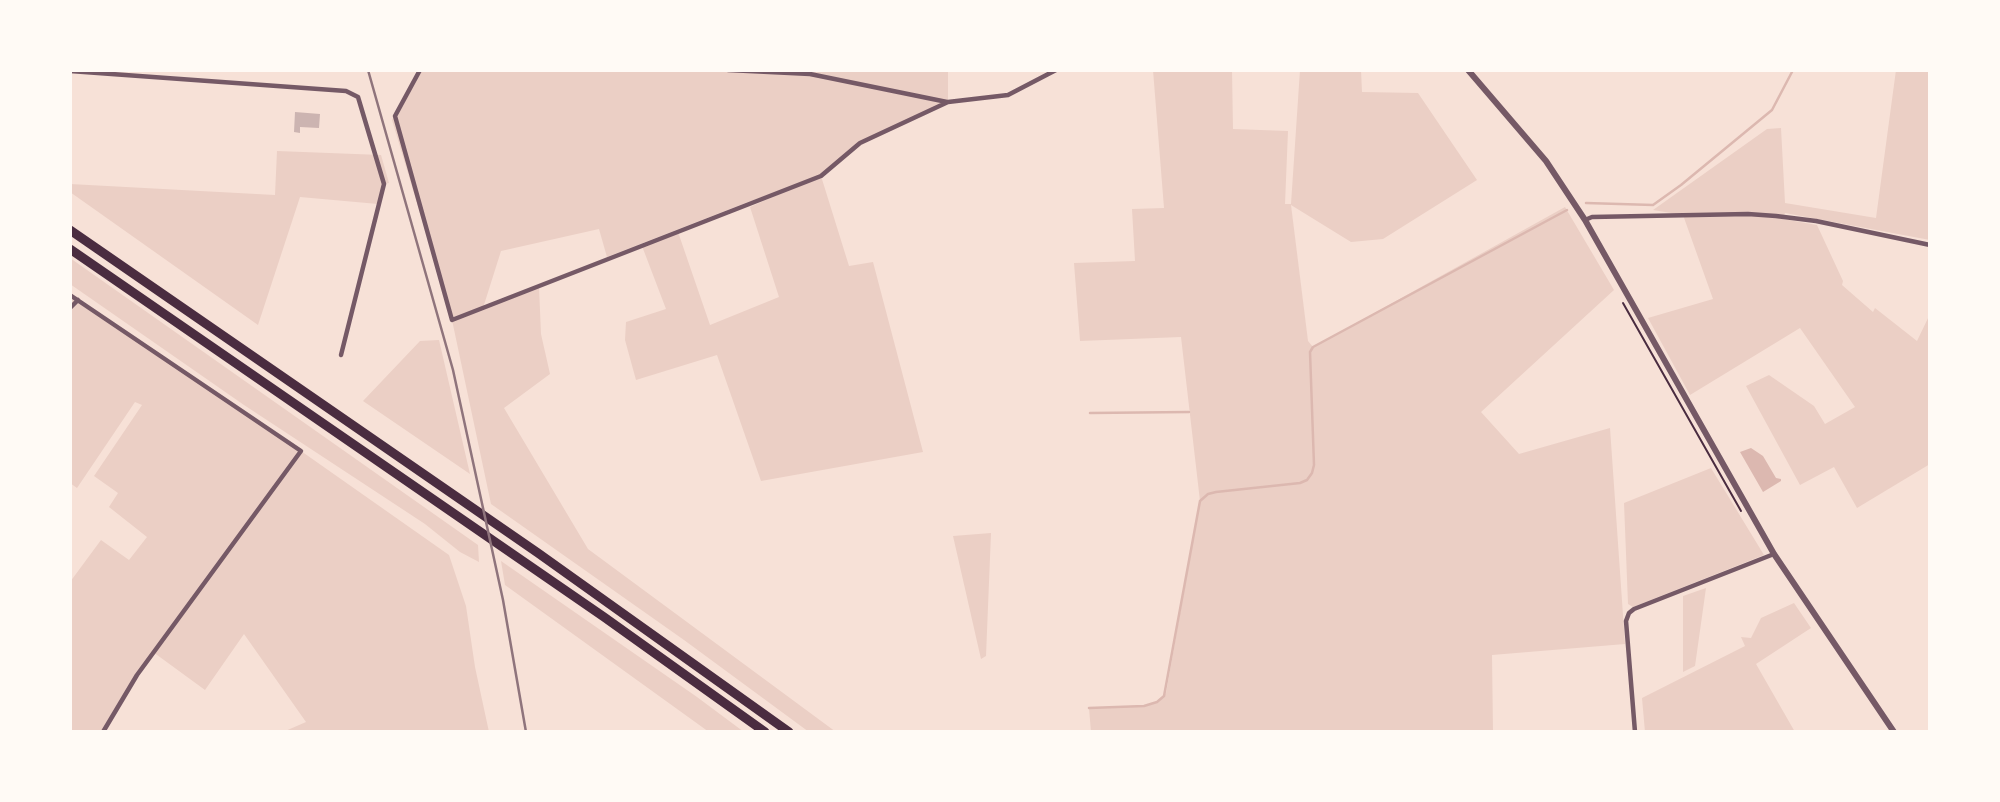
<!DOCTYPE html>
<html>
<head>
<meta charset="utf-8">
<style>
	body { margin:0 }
	#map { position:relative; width:2000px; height:802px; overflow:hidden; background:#f7e1d7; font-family:"Times New Roman",serif }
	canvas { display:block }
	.frame { position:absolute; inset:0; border:72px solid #fffaf5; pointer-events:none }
</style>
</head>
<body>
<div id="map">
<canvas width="2000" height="802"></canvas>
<div class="frame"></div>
</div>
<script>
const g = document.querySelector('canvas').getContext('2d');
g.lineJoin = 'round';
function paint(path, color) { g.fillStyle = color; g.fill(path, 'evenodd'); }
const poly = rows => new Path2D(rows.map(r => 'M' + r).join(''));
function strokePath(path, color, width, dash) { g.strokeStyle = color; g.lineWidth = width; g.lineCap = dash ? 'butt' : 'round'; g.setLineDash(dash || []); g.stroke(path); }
const green = poly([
	[419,70,948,70,948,102,860,143,821,176,849,266,873,262,923,452,761,481,717,355,636,380,625,340,626,322,666,309,642,246,678,232,710,325,779,297,750,207,809,181,748,202,607,257,599,229,501,251,483,308,539,287,541,334,550,374,504,408,588,549,836,732,809,732,684,640,491,504,452,320,392,120],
	[1153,70,1232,70,1233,129,1288,131,1285,204,1291,204,1300,70,1361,70,1362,92,1418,93,1477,180,1383,239,1351,242,1291,205,1308,341,1313,347,1565,207,1614,290,1481,412,1519,454,1610,428,1625,644,1492,655,1493,732,1091,732,1089,708,1144,706,1157,702,1166,693,1200,501,1181,337,1080,341,1074,263,1135,261,1132,209,1164,208],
	[1896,70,1930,70,1930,240,1785,213,1783,219,1817,225,1843,281,1842,285,1873,312,1875,308,1917,341,1930,314,1930,464,1857,508,1834,467,1800,485,1746,386,1769,375,1814,406,1825,424,1855,407,1800,328,1690,395,1648,318,1713,299,1683,215,1653,210,1767,129,1781,128,1785,203,1876,218],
	[277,151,381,155,389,183,384,184,378,204,300,197,258,325,70,192,70,184,275,195],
	[70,258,478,545,479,562,460,552,425,524,244,405,70,284],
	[70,295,301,451,449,555,466,606,475,667,489,732,283,732,306,722,244,634,205,690,153,652,103,732,70,732,70,582,101,540,129,560,147,537,109,507,118,493,94,476,142,405,135,402,77,488,70,483],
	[439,340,470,474,363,401,420,341],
	[1711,468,1764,555,1633,607,1628,604,1624,503],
	[991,533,986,656,981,659,953,536],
	[501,561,697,697,744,732,709,732,505,585],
	[1706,588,1695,666,1683,672,1683,596],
	[1794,603,1811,628,1756,664,1795,732,1645,732,1642,698,1745,646,1741,637,1751,638,1761,618]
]);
const water = poly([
	[1751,448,1763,456,1776,478,1781,479,1781,481,1763,492,1740,452]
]);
const stream = poly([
	[1586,203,1653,205,1681,185,1772,110,1793,70],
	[1090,413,1189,412],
	[1089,708,1144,706,1157,702,1164,696,1200,501,1208,494,1216,492,1300,483,1307,480,1312,473,1314,465,1310,352,1313,347,1567,210]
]);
const building = poly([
	[295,112,320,114,319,128,300,127,300,133,294,132]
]);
const path = poly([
	[1623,303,1741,511]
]);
const minor = poly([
	[420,70,395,116,452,320,821,176,860,143,948,102,1008,95,1056,70],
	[728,70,810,74,947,102],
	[70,71,346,91,358,97,384,184,341,355],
	[1585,220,1592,217,1748,214,1776,216,1816,221,1930,245],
	[70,295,301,451,137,675,103,732],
	[70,308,78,300],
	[1635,732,1626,621,1629,613,1634,609,1774,554]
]);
const tertiary = poly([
	[1468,70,1546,161,1585,220,1774,554,1894,732]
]);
const motorway = poly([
	[70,230,538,553,789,732],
	[70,249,604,617,765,732]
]);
const rail = poly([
	[368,70,453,370,503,600,526,732]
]);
paint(green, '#ebcfc5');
paint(water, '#dcb8b0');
strokePath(stream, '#dcb8b0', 2.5);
paint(building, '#ccb4b1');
strokePath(path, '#4a2c40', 2);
strokePath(minor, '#755966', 4.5);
strokePath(tertiary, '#755966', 6);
strokePath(motorway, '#4a2c40', 9);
strokePath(rail, '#8f747c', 2.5);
</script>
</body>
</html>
